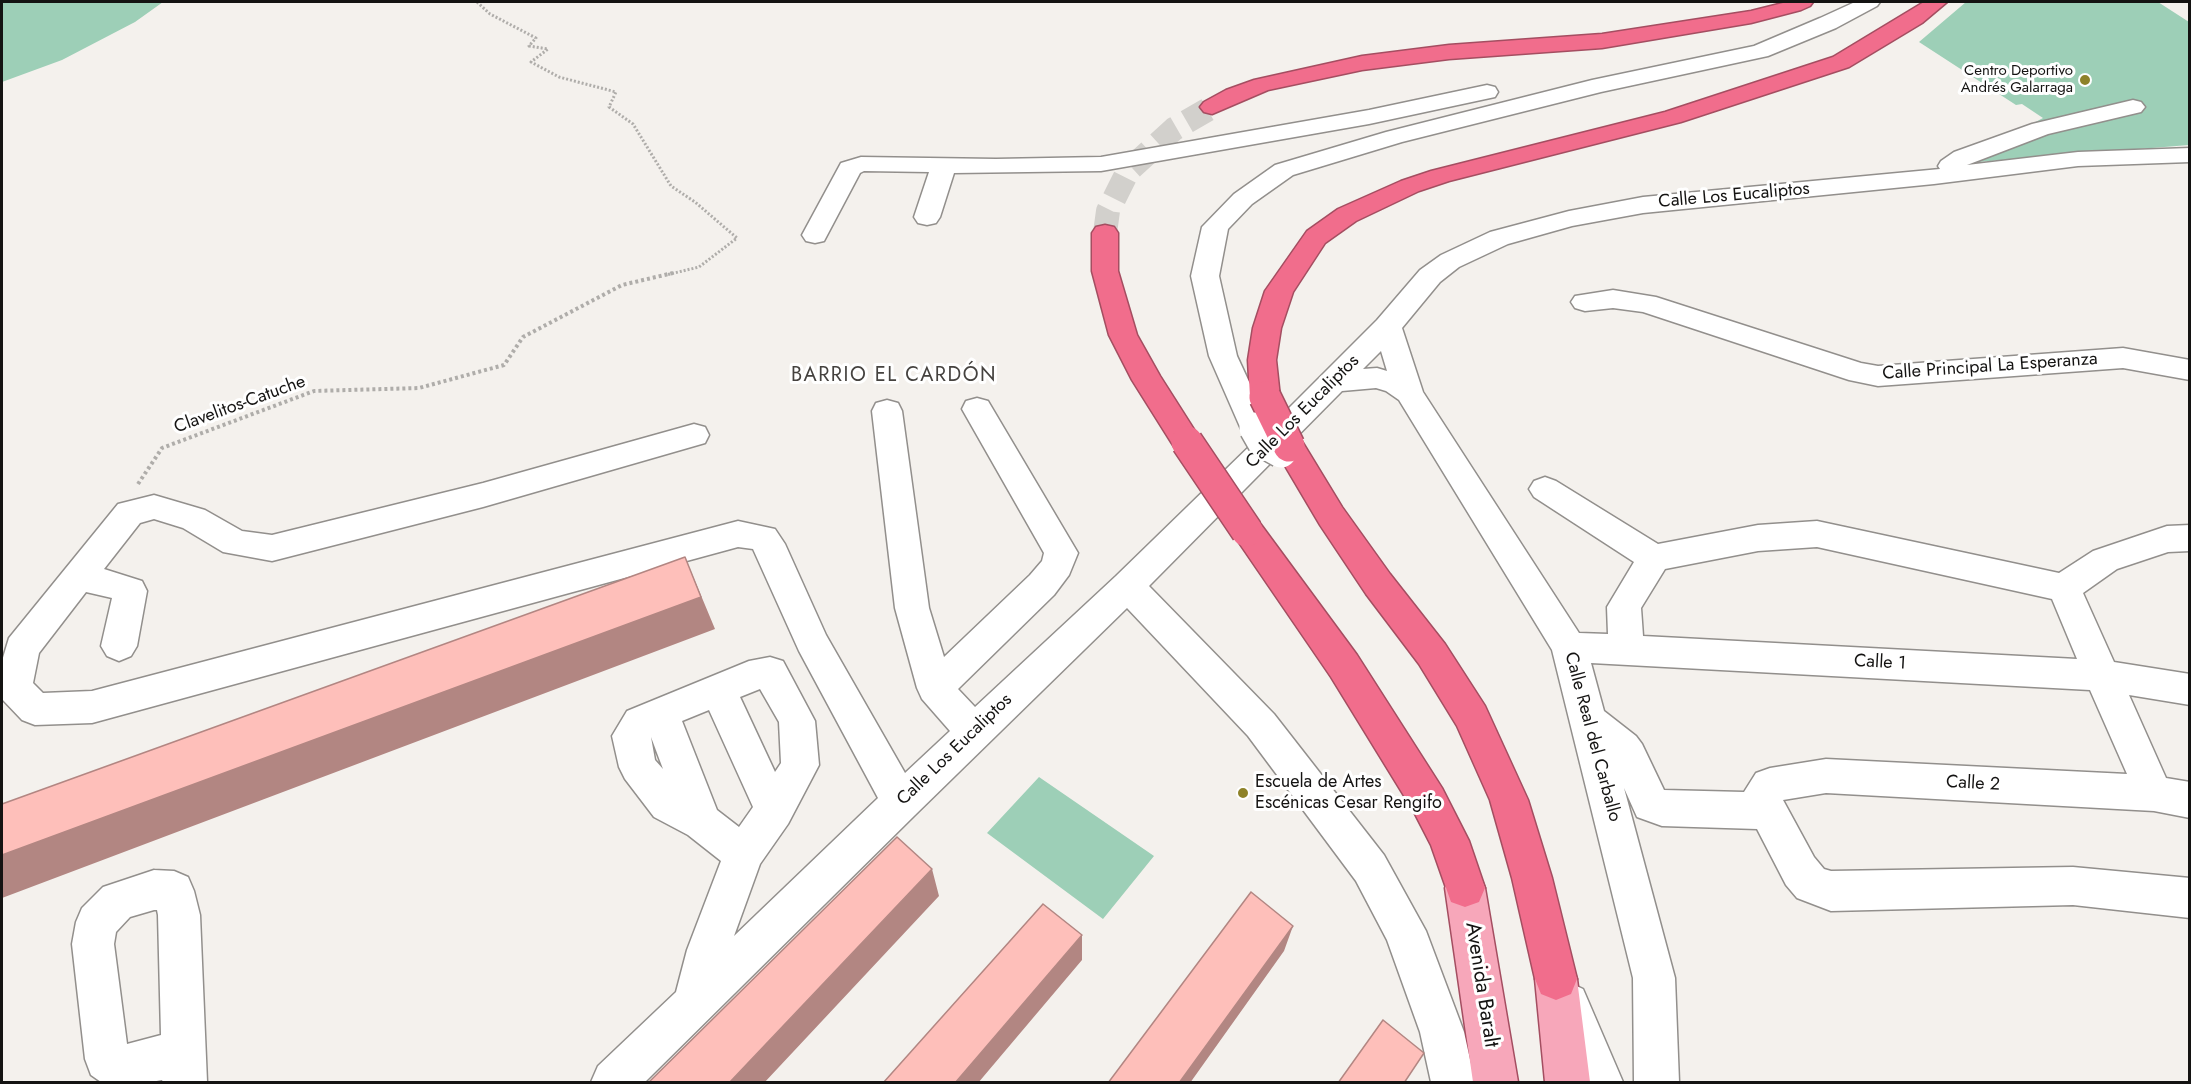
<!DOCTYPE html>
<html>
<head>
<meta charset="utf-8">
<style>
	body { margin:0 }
	#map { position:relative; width:2191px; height:1084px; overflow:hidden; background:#f4f1ed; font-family:Jost,sans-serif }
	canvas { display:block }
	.frame { position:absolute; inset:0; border:3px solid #141312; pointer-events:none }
</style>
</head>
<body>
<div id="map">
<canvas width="2191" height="1084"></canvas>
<div class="frame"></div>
</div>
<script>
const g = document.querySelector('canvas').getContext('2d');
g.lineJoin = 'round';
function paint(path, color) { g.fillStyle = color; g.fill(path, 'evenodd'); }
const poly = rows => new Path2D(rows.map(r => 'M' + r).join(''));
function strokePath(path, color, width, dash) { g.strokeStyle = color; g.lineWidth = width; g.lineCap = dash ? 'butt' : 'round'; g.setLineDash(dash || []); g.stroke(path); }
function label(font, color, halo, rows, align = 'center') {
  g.font = font + ' Jost,sans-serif'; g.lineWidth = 6; g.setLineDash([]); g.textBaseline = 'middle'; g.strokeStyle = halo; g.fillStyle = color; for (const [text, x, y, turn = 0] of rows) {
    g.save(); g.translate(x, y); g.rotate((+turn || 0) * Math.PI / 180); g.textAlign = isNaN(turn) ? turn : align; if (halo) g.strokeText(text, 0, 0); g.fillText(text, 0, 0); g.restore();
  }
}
const green = poly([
	[2,2,163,2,135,22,62,60,2,82],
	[1966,2,2158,2,2189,22,2189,145,1978,162,1972,156,2043,118,2022,104,2016,105,1919,42],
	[1039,777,1154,856,1103,919,987,833]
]);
const highwayTunnel = poly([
	[1105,233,1108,211,1128,171,1174,129,1212,107]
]);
const pathFar1 = poly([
	[477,2,490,14,536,38,529,46,548,49,531,62,559,77,616,92,609,107,633,124,671,186,695,202,737,238,699,267,666,275]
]);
const path = poly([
	[138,484,162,448,314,391,419,388,504,365,523,337,622,285,673,273]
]);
const minor = poly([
	[1855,2,1880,2,1877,6,1836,28,1768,56,1601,92,1402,142,1293,175,1252,204,1228,229,1219,276,1237,356,1270,427,1377,320,1420,270,1441,255,1490,232,1569,211,1643,197,1940,169,1938,166,1941,161,1954,152,2032,124,2133,100,2141,102,2145,107,2141,112,2048,134,1967,165,2078,152,2190,148,2190,162,2078,166,1934,184,1643,213,1572,226,1508,244,1459,267,1440,282,1402,328,1423,392,1579,633,1608,634,1607,607,1634,562,1534,497,1529,489,1534,481,1545,477,1556,481,1658,544,1758,525,1817,521,2059,573,2093,551,2167,526,2190,525,2190,551,2168,552,2117,569,2083,593,2114,662,2190,674,2190,705,2129,695,2166,778,2190,782,2190,818,2154,811,1826,793,1783,800,1814,857,1824,869,1831,871,2073,867,2190,878,2190,918,2073,905,1831,911,1797,898,1786,885,1757,829,1662,826,1637,817,1624,788,1675,978,1679,1082,1634,1082,1633,978,1552,650,1399,400,1386,391,1376,388,1342,391,1149,586,1274,714,1384,855,1426,931,1464,1032,1475,1082,1431,1082,1420,1032,1387,940,1356,881,1248,736,1127,608,915,815,645,1082,591,1082,598,1066,676,992,687,950,721,861,688,835,654,817,625,779,619,767,612,736,627,711,749,661,770,657,783,661,815,721,819,765,788,824,760,864,734,936,878,798,799,651,753,549,738,547,92,723,35,725,22,720,2,699,2,661,9,638,118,504,154,495,205,510,242,531,272,535,483,483,694,424,705,427,709,435,705,443,483,507,272,561,223,552,183,528,154,519,140,523,104,569,142,581,147,591,137,646,131,656,119,661,107,656,101,646,112,598,86,592,39,653,33,683,43,693,92,691,738,521,775,529,785,544,826,635,905,773,950,731,922,699,917,688,895,608,872,411,876,403,887,400,898,403,902,411,929,608,944,657,1030,575,1042,561,1044,553,962,409,966,401,977,398,988,401,1078,553,1069,575,1054,595,958,689,975,707,1116,576,1258,438,1244,436,1209,356,1191,276,1202,227,1234,194,1275,165,1386,132,1592,80,1754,46,1820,18,1855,2],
	[1381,351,1387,371,1377,368,1363,369,1381,351],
	[1817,547,2052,599,2077,659,1643,636,1641,608,1665,569,1758,551,1817,547],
	[1591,663,2090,690,2127,774,1826,759,1770,768,1756,773,1744,792,1664,790,1642,744,1636,736,1604,711,1591,663],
	[760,689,779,722,781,763,775,772,740,697,760,689],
	[709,710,753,807,739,827,717,810,682,721,709,710],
	[651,737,663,769,655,760,651,737],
	[1487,85,1495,87,1498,92,1495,97,1369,124,1101,171,954,173,940,217,936,223,927,225,918,223,914,217,929,172,864,171,860,173,824,241,815,243,806,241,802,235,841,163,861,157,996,159,1101,157,1369,110,1487,85],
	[1613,290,1656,297,1861,363,1878,366,2123,348,2190,360,2190,380,2123,368,1878,386,1849,380,1643,312,1613,308,1585,311,1575,308,1571,302,1575,296,1613,290],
	[154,870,174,871,188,877,194,891,200,915,207,1082,163,1082,162,1080,151,1082,101,1082,91,1075,85,1059,72,944,76,922,82,908,103,887,154,870],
	[154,910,157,910,158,915,161,1035,127,1044,114,944,116,932,130,917,154,910],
	[1568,982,1583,989,1623,1082,1579,1082,1546,1004,1553,989,1568,982]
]);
const major = poly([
	[1465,869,1479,874,1485,888,1518,1082,1473,1082,1445,888,1451,874,1465,869],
	[1556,958,1571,964,1577,979,1590,1082,1545,1082,1535,979,1541,964,1556,958]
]);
const highway = poly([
	[1787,2,1813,2,1810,6,1801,10,1751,23,1602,48,1449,59,1362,70,1268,90,1212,114,1204,112,1200,107,1204,102,1226,90,1254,80,1362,56,1449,45,1602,34,1751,11,1787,2],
	[1924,2,1947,2,1922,23,1849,67,1681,122,1449,181,1419,191,1356,221,1325,243,1293,292,1281,328,1276,360,1280,397,1276,404,1265,407,1254,404,1250,397,1248,360,1253,328,1265,291,1307,231,1338,209,1401,181,1431,171,1665,112,1833,57,1924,2],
	[1105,225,1114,227,1118,233,1118,271,1137,335,1160,376,1202,442,1198,450,1187,453,1176,450,1132,380,1109,335,1092,271,1092,233,1096,227,1105,225],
	[1289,435,1300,438,1342,507,1390,574,1445,644,1485,706,1528,800,1552,878,1577,979,1571,994,1556,1000,1541,994,1535,979,1512,878,1490,800,1457,726,1419,664,1366,594,1320,525,1278,454,1274,446,1278,438,1289,435],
	[1247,518,1259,522,1357,655,1442,788,1469,841,1485,888,1479,902,1465,907,1451,902,1431,845,1414,812,1331,677,1231,531,1235,522,1247,518]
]);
const minorBridge = poly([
	[1255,428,1263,442,1281,452]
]);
const highwayBridge = poly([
	[1265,397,1289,446],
	[1187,442,1247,531]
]);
const shadedWall = poly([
	[685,557,715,629,2,898,2,855],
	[932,869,939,896,764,1083,729,1083],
	[1293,926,1284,951,1190,1083,1179,1083],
	[1082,935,1082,960,978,1083,955,1083]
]);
const building = poly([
	[685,557,701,597,2,855,2,804,685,557],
	[897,837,932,869,729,1083,648,1083,897,837],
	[1251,892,1293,926,1179,1083,1108,1083,1251,892],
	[1043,904,1082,935,955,1083,883,1083,1043,904],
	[1383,1020,1424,1053,1404,1083,1338,1083,1383,1020]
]);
const markers = [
	[2085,80,6,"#8e8229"],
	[1243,793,6,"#8e8229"]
];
const farPoinames = [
	["Centro Deportivo",2073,71],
	["Andrés Galarraga",2073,88]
];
const streetNames = [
	["Calle Los Eucaliptos",1734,196,-5],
	["Calle Principal La Esperanza",1990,367,-4],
	["Clavelitos-Catuche",240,405,-20],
	["Calle Los Eucaliptos",1303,412,-45],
	["Calle 1",1880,663,3],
	["Calle Real del Carballo",1592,737,75],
	["Calle Los Eucaliptos",955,750,-44],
	["Calle 2",1973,784,3]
];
const poiNames = [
	["Escuela de Artes",1255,783],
	["Escénicas Cesar Rengifo",1255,804]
];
const neighbourhoodNames = [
	["BARRIO EL CARDÓN",894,376]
];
const nearStreetnames = [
	["Avenida Baralt",1481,985,81]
];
paint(green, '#9dcfb7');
strokePath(highwayTunnel, '#d2d0cc', 24, [24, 12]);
strokePath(minor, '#928f8c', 3);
strokePath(major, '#a44e61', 3);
strokePath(highway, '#a44e61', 3);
strokePath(pathFar1, '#afadaa', 3, [2, 2]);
strokePath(path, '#afadaa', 4, [3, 3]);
paint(minor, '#fff');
paint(major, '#f7a7ba');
paint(highway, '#f16d8c');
strokePath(minorBridge, '#928f8c', 34, []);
strokePath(highwayBridge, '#a44e61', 34, []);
strokePath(minorBridge, '#fff', 31);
strokePath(highwayBridge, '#f16d8c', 31);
paint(shadedWall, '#b28682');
paint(building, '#febfba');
strokePath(building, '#b28682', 1.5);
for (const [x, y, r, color] of markers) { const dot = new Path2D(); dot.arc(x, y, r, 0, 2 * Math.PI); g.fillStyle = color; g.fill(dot); strokePath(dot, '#fff', 2); }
label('15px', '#141312', '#fff', farPoinames, 'right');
label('18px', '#141312', '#fff', streetNames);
label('18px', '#141312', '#fff', poiNames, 'left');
g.letterSpacing = '1.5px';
label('20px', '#45423f', '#fff', neighbourhoodNames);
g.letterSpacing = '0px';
label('21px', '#141312', '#fff', nearStreetnames);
</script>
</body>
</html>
